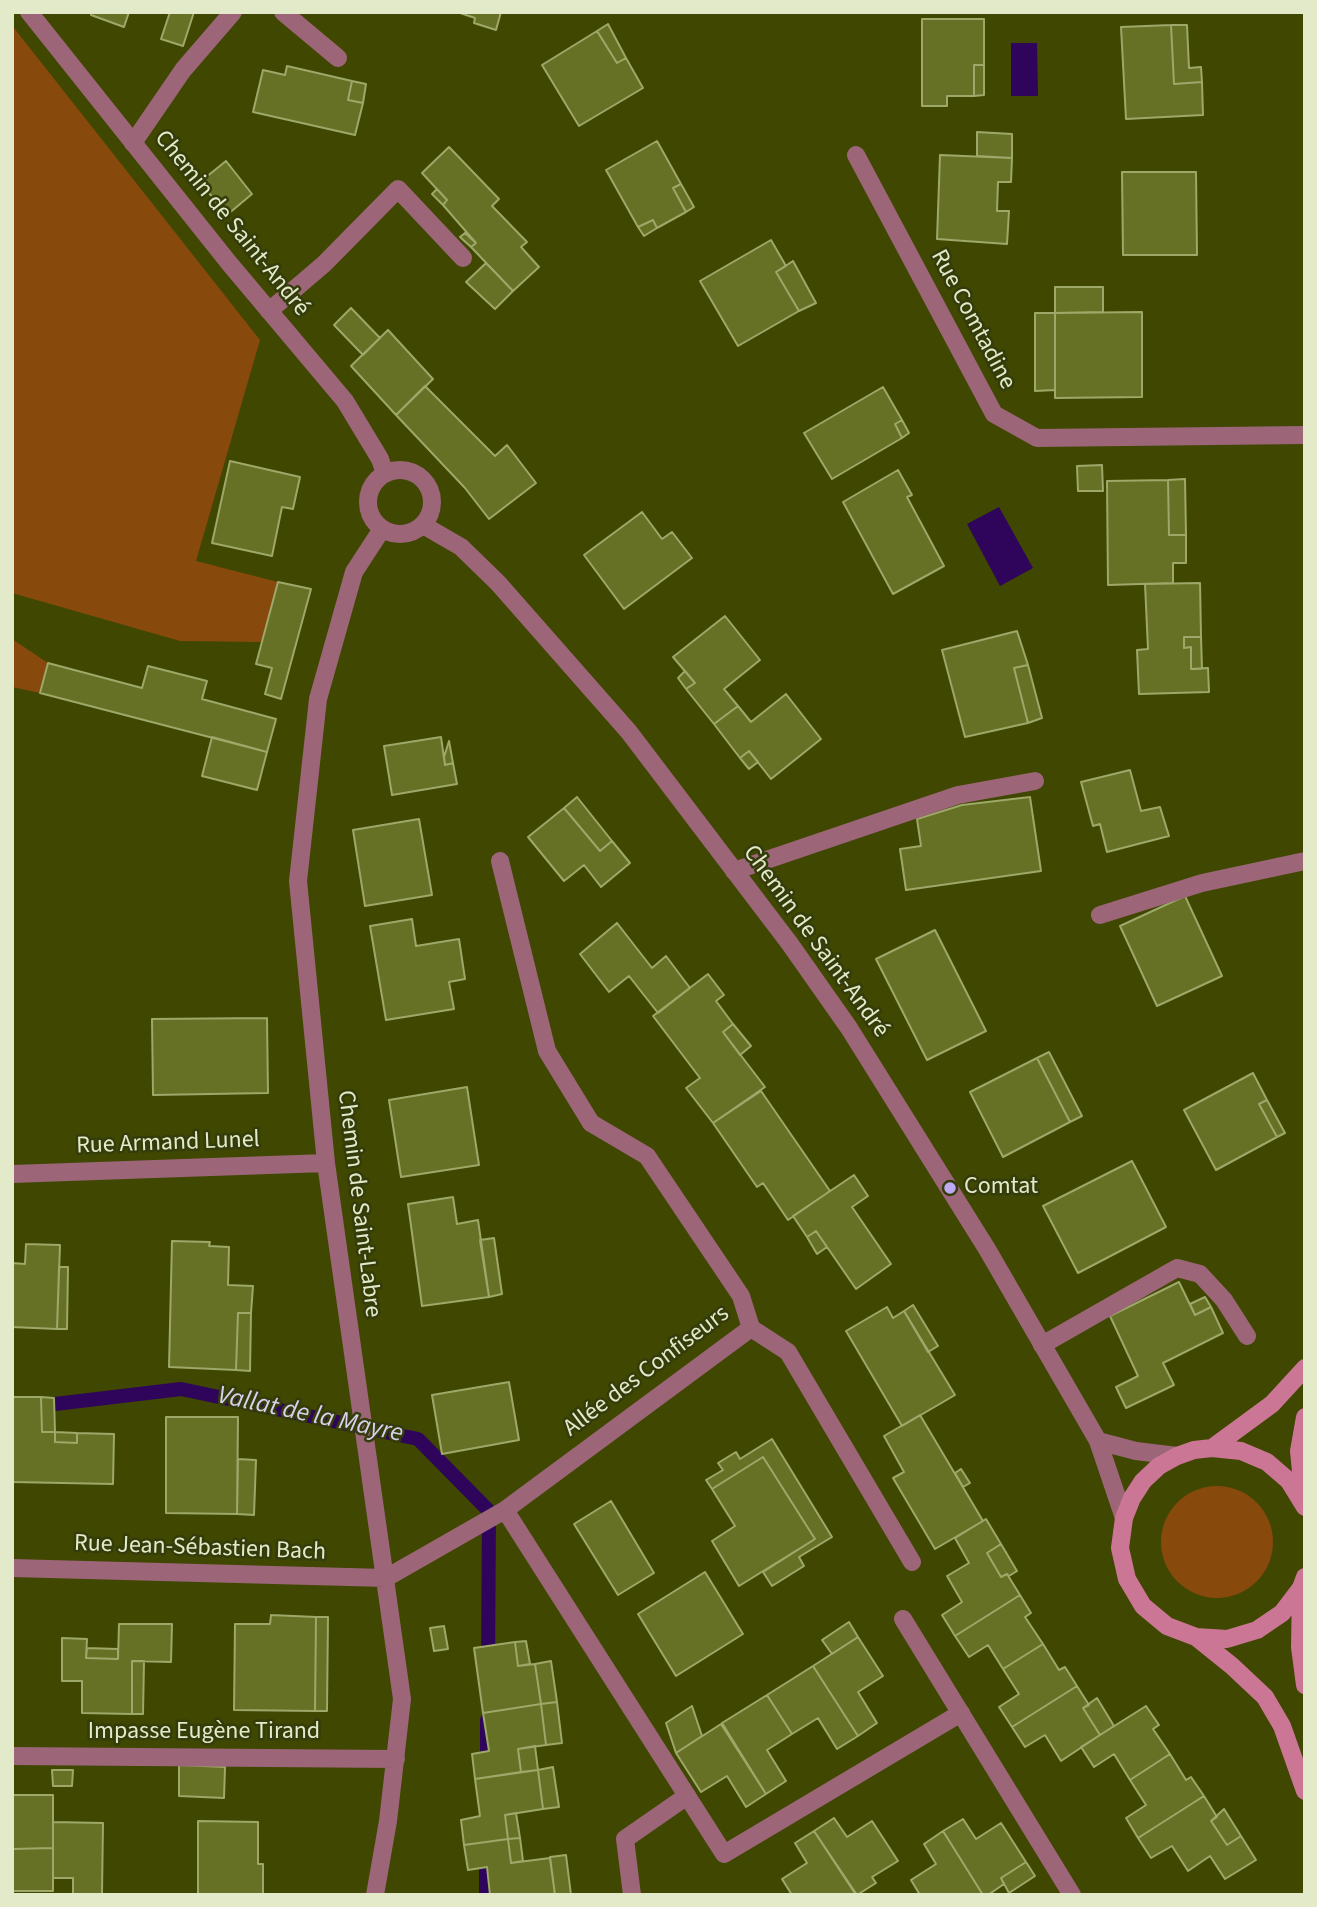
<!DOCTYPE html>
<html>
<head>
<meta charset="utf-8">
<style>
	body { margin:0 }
	#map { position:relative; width:1317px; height:1907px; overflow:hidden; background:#3f4701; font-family:"Source Sans 3",sans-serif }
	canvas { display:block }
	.frame { position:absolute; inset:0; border:14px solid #e3eaca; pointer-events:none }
</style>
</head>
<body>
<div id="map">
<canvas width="1317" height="1907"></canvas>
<div class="frame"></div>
</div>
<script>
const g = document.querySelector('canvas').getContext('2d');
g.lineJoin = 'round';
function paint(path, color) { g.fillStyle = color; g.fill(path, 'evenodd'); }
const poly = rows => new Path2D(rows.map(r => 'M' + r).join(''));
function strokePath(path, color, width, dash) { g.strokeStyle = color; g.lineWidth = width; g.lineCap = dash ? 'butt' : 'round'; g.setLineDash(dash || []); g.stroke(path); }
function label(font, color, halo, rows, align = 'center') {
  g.font = font + ' "Source Sans 3",sans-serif'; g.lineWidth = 5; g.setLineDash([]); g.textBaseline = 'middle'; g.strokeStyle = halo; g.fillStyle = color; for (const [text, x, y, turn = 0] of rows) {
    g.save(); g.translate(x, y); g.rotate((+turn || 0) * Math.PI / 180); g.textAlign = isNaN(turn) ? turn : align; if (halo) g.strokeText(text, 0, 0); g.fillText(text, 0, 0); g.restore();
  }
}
const green = poly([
	[14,28,260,340,196,561,278,582,261,642,180,641,12,593],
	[12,639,48,663,40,693,12,687],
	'1161 1542a56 56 0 1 1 112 0a56 56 0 1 1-112 0Z'
]);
const water = poly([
	[1011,43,1037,43,1038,96,1011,96],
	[999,507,1033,568,1000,586,967,524]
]);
const stream = poly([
	[38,1406,181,1389,418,1439,489,1511,488,1665],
	[487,1770,487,1720],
	[486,1895,486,1850]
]);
const building = poly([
	[92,12,129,12,124,27,91,15,92,12],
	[170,12,194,12,183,46,161,39,170,12],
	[457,12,501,12,496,30,474,23,475,18,457,12],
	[922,19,984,19,984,65,974,65,974,96,947,96,947,106,922,106,922,19],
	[608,24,626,58,617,63,597,31,608,24],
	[1171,25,1174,84,1202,82,1203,115,1126,119,1121,27,1171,25],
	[1171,25,1187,25,1189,68,1201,67,1202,82,1174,84,1171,25],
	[597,31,617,63,626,58,643,88,579,126,542,65,597,31],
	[974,65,984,65,984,95,974,96,974,65],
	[287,66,352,81,348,100,363,103,355,135,253,112,263,70,285,75,287,66],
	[352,81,366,84,363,103,348,100,352,81],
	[977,132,1012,134,1012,158,977,156,977,132],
	[657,141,681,184,673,188,686,212,657,228,653,220,638,227,606,170,657,141],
	[449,147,499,199,492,206,527,242,521,247,539,267,513,291,471,247,476,243,443,205,447,200,422,173,449,147],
	[940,155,1012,158,1011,182,998,182,997,211,1009,211,1007,244,937,239,940,155],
	[226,161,252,194,227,215,200,182,226,161],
	[1122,172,1196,172,1197,255,1123,255,1122,172],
	[681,184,694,207,686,212,673,188,681,184],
	[437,189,447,200,443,205,432,194,437,189],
	[653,220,657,228,644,236,638,227,653,220],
	[465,233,476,243,471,247,460,237,465,233],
	[771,240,786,266,776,272,799,311,738,346,700,281,771,240],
	[793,261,816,303,799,311,776,272,793,261],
	[486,263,513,291,495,309,466,282,486,263],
	[1055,287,1103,287,1103,312,1055,313,1055,287],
	[351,308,380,338,363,355,334,325,351,308],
	[1142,312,1142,397,1055,398,1055,313,1142,312],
	[1035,313,1055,313,1055,390,1035,391,1035,313],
	[388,330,433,379,396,415,351,366,388,330],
	[425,386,495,456,507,445,536,483,489,519,465,488,396,415,425,386],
	[883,387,902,420,895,424,902,438,832,479,804,433,883,387],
	[902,420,909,433,902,438,895,424,902,420],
	[230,461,300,477,293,509,282,507,272,556,212,543,230,461],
	[1102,465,1103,491,1078,491,1077,466,1102,465],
	[898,470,912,495,907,497,944,566,893,594,843,502,898,470],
	[1185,479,1186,535,1169,535,1168,480,1185,479],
	[1168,480,1169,535,1186,535,1186,563,1173,563,1173,583,1108,585,1107,481,1168,480],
	[642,512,662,539,672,532,692,558,624,609,584,555,642,512],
	[278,582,311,589,281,699,265,694,272,668,256,664,278,582],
	[1200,583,1201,637,1184,637,1184,648,1191,647,1191,669,1208,668,1209,692,1139,694,1137,650,1148,649,1145,584,1200,583],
	[725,616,760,660,724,689,738,706,714,724,686,689,695,683,673,657,725,616],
	[1017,631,1028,665,1014,668,1028,723,965,737,942,650,1017,631],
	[1184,637,1201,637,1202,669,1191,669,1191,647,1184,648,1184,637],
	[48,663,142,688,148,666,207,681,202,699,276,719,267,752,40,693,48,663],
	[1028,665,1042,718,1028,723,1014,668,1028,665],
	[685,671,695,683,686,689,678,678,685,671],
	[786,694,821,739,771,779,749,751,740,758,714,724,738,706,751,722,786,694],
	[212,737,267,752,257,790,202,776,212,737],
	[441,737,445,765,453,763,457,784,392,795,384,746,441,737],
	[449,741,453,763,445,765,444,757,449,741],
	[749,751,758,762,749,769,740,758,749,751],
	[1130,770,1141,811,1160,807,1169,836,1107,852,1100,824,1093,826,1081,782,1130,770],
	[577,797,612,841,600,851,564,808,577,797],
	[1030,797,1041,871,906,890,900,849,921,846,917,819,962,805,1030,797],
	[564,808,600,851,612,841,630,863,601,887,584,865,564,881,528,837,564,808],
	[419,819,432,895,365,906,353,830,419,819],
	[1185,896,1222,976,1157,1006,1120,926,1185,896],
	[412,919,416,946,459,939,465,979,449,982,454,1009,386,1020,370,926,412,919],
	[617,923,652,968,666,956,690,988,658,1013,629,976,609,992,580,954,617,923],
	[935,930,986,1031,927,1060,876,959,935,930],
	[708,974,724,995,716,1001,733,1024,723,1032,765,1087,713,1123,686,1088,700,1078,653,1016,708,974],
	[267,1018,268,1093,153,1095,152,1019,267,1018],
	[733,1024,751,1046,740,1055,723,1032,733,1024],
	[1049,1052,1082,1116,1070,1122,1037,1058,1049,1052],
	[1037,1058,1070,1122,1003,1157,970,1092,1037,1058],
	[1253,1073,1267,1100,1259,1104,1277,1137,1216,1170,1184,1110,1253,1073],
	[467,1087,479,1165,401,1177,389,1100,467,1087],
	[761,1091,830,1191,788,1220,763,1183,757,1187,713,1123,761,1091],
	[1267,1100,1285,1133,1277,1137,1259,1104,1267,1100],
	[1132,1161,1166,1227,1078,1273,1043,1206,1132,1161],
	[854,1175,868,1196,852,1207,891,1264,856,1289,816,1231,807,1237,793,1216,854,1175],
	[453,1197,457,1224,478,1220,489,1297,422,1306,408,1204,453,1197],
	[816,1231,827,1247,817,1254,807,1237,816,1231],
	[494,1238,502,1294,489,1297,480,1240,494,1238],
	[172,1241,210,1242,209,1246,229,1247,228,1285,253,1286,251,1313,238,1313,236,1370,169,1367,172,1241],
	[26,1244,60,1245,57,1329,12,1327,12,1263,25,1264,26,1244],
	[59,1267,68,1267,67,1329,57,1329,59,1267],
	[1179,1282,1195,1315,1211,1307,1223,1333,1163,1363,1174,1385,1126,1408,1116,1387,1138,1376,1110,1316,1179,1282],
	[1205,1297,1211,1307,1195,1315,1190,1304,1205,1297],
	[913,1305,938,1346,928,1352,904,1311,913,1305],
	[887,1307,893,1318,904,1311,955,1395,902,1426,846,1331,887,1307],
	[238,1313,251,1313,250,1371,236,1370,238,1313],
	[509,1382,519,1440,442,1454,432,1395,509,1382],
	[12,1397,41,1397,42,1432,55,1432,55,1442,77,1443,77,1433,114,1434,113,1484,12,1482,12,1397],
	[41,1397,54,1398,55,1432,42,1432,41,1397],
	[920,1415,983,1521,935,1549,893,1478,904,1472,884,1436,920,1415],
	[166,1417,238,1417,237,1514,166,1513,166,1417],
	[55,1432,77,1433,77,1443,55,1442,55,1432],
	[772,1439,832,1537,799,1557,804,1566,772,1586,763,1572,815,1539,763,1457,712,1489,706,1480,723,1470,718,1463,736,1452,740,1459,772,1439],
	[763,1457,815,1539,739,1586,712,1541,735,1526,712,1489,763,1457],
	[238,1459,256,1460,254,1515,237,1514,238,1459],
	[961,1469,970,1483,963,1487,955,1473,961,1469],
	[611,1501,654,1573,618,1595,574,1524,611,1501],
	[986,1519,1001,1544,987,1553,1001,1577,1007,1574,1020,1595,955,1636,942,1615,962,1602,947,1576,969,1563,955,1538,986,1519],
	[1001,1544,1017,1571,1009,1576,1007,1574,1001,1577,987,1553,1001,1544],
	[705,1572,743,1634,676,1676,638,1614,705,1572],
	[1020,1595,1031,1613,1025,1617,1043,1644,1003,1669,988,1645,969,1657,955,1636,1020,1595],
	[271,1615,316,1617,315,1711,234,1710,235,1624,270,1624,271,1615],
	[316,1617,328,1617,327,1711,315,1711,316,1617],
	[849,1622,858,1637,832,1654,822,1640,849,1622],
	[119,1624,172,1624,171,1662,132,1661,132,1714,82,1713,82,1681,62,1681,62,1638,87,1639,86,1658,118,1659,119,1624],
	[444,1626,448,1649,434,1651,430,1628,444,1626],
	[858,1637,883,1676,858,1692,877,1723,858,1736,813,1666,858,1637],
	[526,1641,530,1664,518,1666,515,1642,526,1641],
	[515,1642,518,1666,535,1664,541,1704,483,1713,474,1648,515,1642],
	[1043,1644,1059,1670,1065,1667,1077,1686,1012,1727,999,1707,1019,1694,1003,1669,1043,1644],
	[87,1648,118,1649,118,1659,86,1658,87,1648],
	[132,1661,144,1661,143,1714,132,1714,132,1661],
	[551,1661,557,1702,541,1704,535,1664,551,1661],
	[813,1666,858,1736,837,1749,818,1718,792,1734,767,1695,813,1666],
	[1077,1686,1089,1705,1083,1708,1100,1735,1061,1761,1045,1735,1025,1747,1012,1727,1077,1686],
	[767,1695,792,1734,767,1750,786,1781,766,1794,722,1723,767,1695],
	[1097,1698,1114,1726,1100,1735,1083,1708,1097,1698],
	[557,1702,562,1743,546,1745,541,1704,557,1702],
	[541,1704,546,1745,518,1749,521,1772,475,1779,472,1754,489,1751,483,1713,541,1704],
	[692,1706,702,1736,676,1753,666,1723,692,1706],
	[1146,1706,1159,1725,1153,1729,1170,1754,1130,1780,1114,1754,1094,1767,1081,1747,1146,1706],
	[721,1724,766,1794,746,1807,727,1776,701,1792,676,1753,721,1724],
	[535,1746,538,1770,521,1772,518,1749,535,1746],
	[1170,1754,1186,1780,1191,1777,1204,1796,1138,1838,1126,1818,1146,1805,1130,1780,1170,1754],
	[179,1765,225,1767,224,1798,179,1796,179,1765],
	[553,1767,559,1807,543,1809,538,1770,553,1767],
	[52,1770,73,1770,72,1786,53,1786,52,1770],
	[538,1770,543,1809,505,1815,508,1839,464,1845,461,1820,480,1816,475,1779,538,1770],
	[12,1795,53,1795,53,1848,12,1849,12,1795],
	[1204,1796,1217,1817,1211,1821,1227,1845,1241,1836,1256,1860,1225,1879,1210,1856,1188,1871,1172,1846,1151,1858,1138,1838,1204,1796],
	[1224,1809,1241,1836,1227,1845,1211,1821,1224,1809],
	[516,1813,520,1838,508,1839,505,1815,516,1813],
	[834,1818,847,1837,872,1821,898,1861,872,1877,876,1883,857,1895,814,1831,834,1818],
	[963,1819,976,1839,1001,1823,1026,1862,1001,1878,1004,1884,988,1895,983,1895,943,1831,963,1819],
	[198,1821,258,1822,258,1864,263,1864,263,1895,198,1895,198,1821],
	[53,1822,103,1823,102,1894,73,1894,73,1878,53,1878,53,1822],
	[814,1831,856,1895,792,1895,782,1879,807,1863,795,1843,814,1831],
	[943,1831,983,1895,920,1895,911,1880,936,1864,924,1844,943,1831],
	[520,1838,523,1861,511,1863,508,1839,520,1838],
	[508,1839,511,1863,550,1858,555,1895,490,1895,487,1867,468,1870,464,1845,508,1839],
	[53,1848,53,1891,12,1891,12,1849,53,1848],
	[566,1855,571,1895,555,1895,550,1857,566,1855],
	[1026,1862,1035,1876,1009,1893,1001,1878,1026,1862]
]);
const lane = poly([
	[283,12,338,58],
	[133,143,183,70,233,12],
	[269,311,324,264,398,189,463,258],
	[500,861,547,1051,591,1123],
	[734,871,958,795,1035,781],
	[1100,915,1202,883,1305,861],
	[751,1328,788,1352,912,1562],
	[1042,1345,1177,1268,1200,1274,1224,1300,1247,1336],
	[903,1619,1072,1895],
	[632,1895,625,1839,687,1796]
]);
const street = poly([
	[29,12,229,263,345,401,380,459,385,474],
	[856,155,994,414,1037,438,1305,435],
	'368 502a32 32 0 1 1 64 0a32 32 0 1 1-64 0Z',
	[423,525,461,547,498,583,629,732,790,944,849,1028,987,1249,1098,1441,1124,1518],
	[12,1174,326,1163],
	[1098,1441,1136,1451,1177,1456],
	[505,1510,724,1854,961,1713],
	[12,1568,386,1578,505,1510,751,1328,741,1296,647,1156,591,1123],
	[12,1756,396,1759],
	[375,1895,388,1821,402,1699,326,1163,298,881,318,699,354,572,382,529]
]);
const secondary = poly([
	[1212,1448,1272,1404,1305,1368],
	[1304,1501,1299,1451,1305,1417],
	[1305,1507,1289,1481,1267,1462,1241,1451,1212,1448,1194,1450,1177,1456,1159,1466,1143,1481,1132,1498,1124,1518,1120,1548,1127,1579,1143,1606,1167,1626,1196,1637,1227,1639,1257,1630,1282,1613,1301,1588,1305,1577],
	[1301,1588,1300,1647,1305,1685],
	[1196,1637,1232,1666,1265,1697,1282,1726,1305,1791]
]);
const markers = [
	[950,1188,7,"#bea9f4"]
];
const streetNames = [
	["Chemin de Saint-André",231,224,51],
	["Rue Comtadine",972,320,62],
	["Chemin de Saint-André",815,942,54],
	["Rue Armand Lunel",168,1144,-2],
	["Chemin de Saint-Labre",358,1204,83],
	["Allée des Confiseurs",647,1372,-37],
	["Rue Jean-Sébastien Bach",200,1549,2],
	["Impasse Eugène Tirand",204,1733]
];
const poiNames = [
	["Comtat",964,1188]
];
const waterNames = [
	["Vallat de la Mayre",310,1416,12]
];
paint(green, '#88490d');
paint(water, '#2e055b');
strokePath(stream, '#2e055b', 14);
paint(building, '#667125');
strokePath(building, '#9da869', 2);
strokePath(lane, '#9c6578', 18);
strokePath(street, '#9c6578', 18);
strokePath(secondary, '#cc7696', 18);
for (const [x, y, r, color] of markers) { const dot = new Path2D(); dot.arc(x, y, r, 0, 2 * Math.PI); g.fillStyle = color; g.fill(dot); strokePath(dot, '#353c0b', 2.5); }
label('24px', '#e3eaca', '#353c0b', streetNames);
label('24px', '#e3eaca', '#353c0b', poiNames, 'left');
label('italic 26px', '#d8d1ed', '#353c0b', waterNames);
</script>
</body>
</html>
